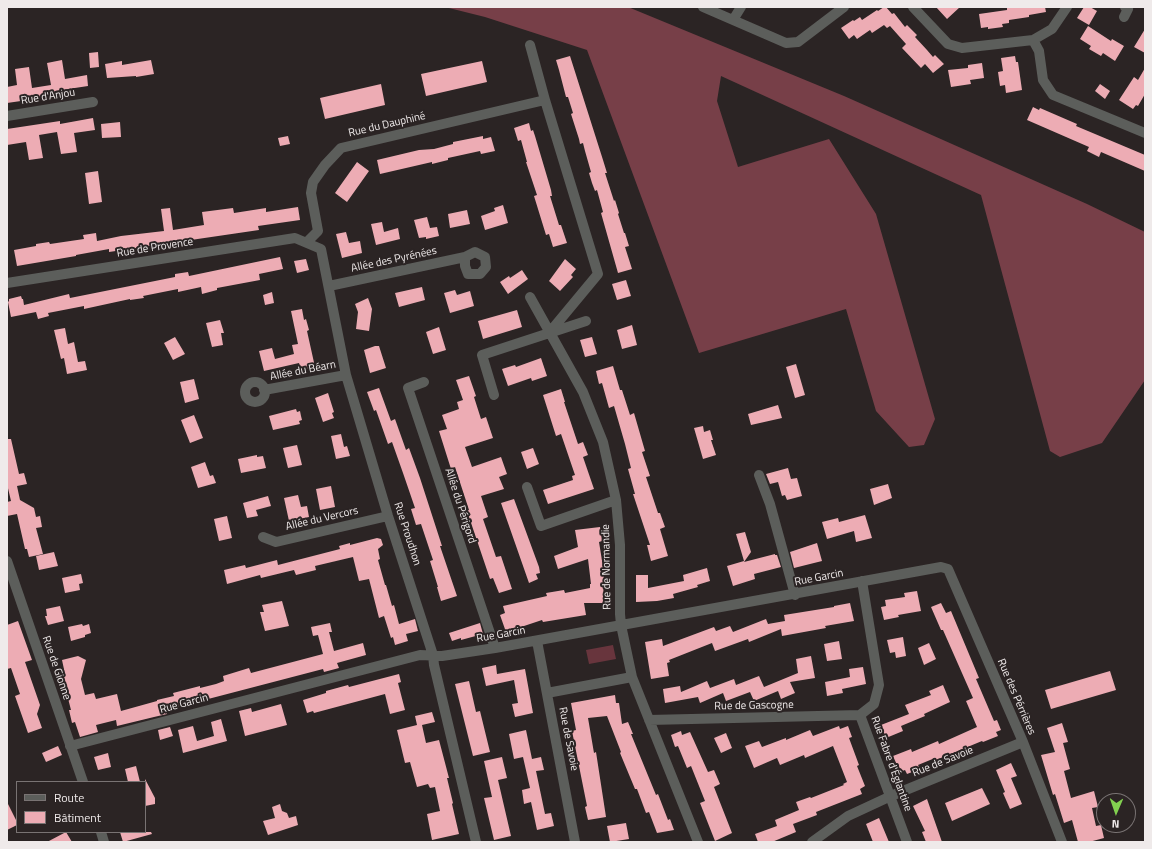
<!DOCTYPE html>
<html>
<head>
<meta charset="utf-8">
<style>
	body { margin:0 }
	#map { position:relative; width:1152px; height:849px; overflow:hidden; background:#2b2424; font-family:"Titillium Web",sans-serif }
	canvas { display:block }
	.frame { position:absolute; inset:0; border:8px solid #efeaea; pointer-events:none }
	.legend { position:absolute; left:16px; top:781px; width:130px; height:52px; box-sizing:border-box; background:#2b2424; border:1px solid #797373; margin:0; padding:5px 7px; list-style:none; font-size:12px; color:#efeaea }
	.legend li { display:flex; align-items:center; gap:8px; height:20px }
	.legend b { width:20px; border:1px solid #797373 }
	.north { position:absolute; left:1096px; top:793px; width:40px; height:40px; box-sizing:border-box; background:#2b2424; border:1px solid #797373; border-radius:50%; rotate:182deg; font-size:11px; font-weight:700; line-height:16px; text-align:center; color:#efeaea }
	.north::after { content:''; display:block; margin:auto; width:14px; height:18px; background:#82d050; clip-path:polygon(50% 0,100% 100%,50% 72%,0 100%) }
</style>
</head>
<body>
<div id="map">
<canvas width="1152" height="849"></canvas>
<div class="frame"></div>
<ul class="legend">
<li><b style="height:5px;background:#5c5e5b"></b>Route</li>
<li><b style="height:11px;background:#edacb4"></b>Bâtiment</li>
</ul>
<div class="north">N</div>
</div>
<script>
const g = document.querySelector('canvas').getContext('2d');
g.lineJoin = 'round';
function paint(path, color) { g.fillStyle = color; g.fill(path, 'evenodd'); }
const poly = rows => new Path2D(rows.map(r => 'M' + r).join(''));
function strokePath(path, color, width, dash) { g.strokeStyle = color; g.lineWidth = width; g.lineCap = dash ? 'butt' : 'round'; g.setLineDash(dash || []); g.stroke(path); }
function label(font, color, halo, rows, align = 'center') {
  g.font = font + ' "Titillium Web",sans-serif'; g.lineWidth = 4; g.setLineDash([]); g.textBaseline = 'middle'; g.strokeStyle = halo; g.fillStyle = color; for (const [text, x, y, turn = 0] of rows) {
    g.save(); g.translate(x, y); g.rotate((+turn || 0) * Math.PI / 180); g.textAlign = isNaN(turn) ? turn : align; if (halo) g.strokeText(text, 0, 0); g.fillText(text, 0, 0); g.restore();
  }
}
const green = poly([
	[613,645,616,659,589,664,586,650]
]);
const forest = poly([
	[445,7,628,7,844,96,1087,204,1145,232,1145,380,1102,443,1060,457,1050,451,981,195,721,76,717,101,738,167,829,139,876,214,935,419,924,445,909,447,876,411,846,309,699,353,587,50,485,17]
]);
const building = poly([
	[884,7,886,7,892,14,894,13,905,27,907,25,917,35,915,37,927,50,933,57,935,55,944,64,933,73,925,64,921,68,902,48,906,44,890,26,887,28,884,25,872,33,870,30,857,39,854,35,849,39,841,28,853,20,854,21,860,17,862,20,877,10,878,11],
	[936,7,960,7,947,19],
	[1007,7,1045,7,1046,12,1029,15,1029,17,1009,20,1009,23,1002,24,1003,27,988,29,988,27,981,28,979,14,1007,10],
	[1084,7,1090,7,1097,11,1089,25,1077,18],
	[1088,26,1111,41,1112,39,1124,46,1115,61,1103,53,1101,56,1089,49,1091,46,1080,39],
	[1145,29,1145,53,1134,47],
	[98,52,99,67,90,68,89,53],
	[570,56,603,160,607,173,605,173,614,201,615,200,619,213,618,214,624,233,625,233,629,246,625,247,632,269,618,273,601,213,603,212,597,190,595,191,592,183,589,173,591,172,585,151,583,143,580,144,579,139,571,114,573,113,568,97,566,97,559,70,556,60],
	[1015,56,1016,62,1018,62,1022,90,1006,93,1005,85,1000,86,998,72,1003,71,1001,58],
	[62,60,65,79,87,75,88,86,55,91,56,96,7,103,7,87,17,85,15,69,29,67,32,88,51,85,47,63],
	[151,60,154,74,136,77,136,76,107,78,105,64,122,61,122,65],
	[482,61,487,82,426,96,421,74],
	[982,63,984,78,970,80,971,84,951,87,948,70,968,68,968,65],
	[1145,68,1145,94,1138,106,1136,105,1133,109,1119,100,1134,77,1138,80],
	[381,84,385,105,325,119,320,98],
	[1100,84,1110,91,1105,99,1095,91],
	[1033,107,1039,110,1040,108,1077,124,1076,126,1145,155,1145,171,1101,152,1099,157,1087,151,1089,147,1027,120],
	[93,118,95,130,74,133,77,152,61,154,57,132,39,135,43,158,29,160,26,142,7,145,7,129,60,121,60,124],
	[120,122,121,137,102,138,101,124],
	[529,123,531,131,533,130,535,136,551,190,552,196,550,196,559,225,561,225,567,243,553,247,549,234,546,235,534,196,537,195,526,162,527,162,521,140,518,141,514,128],
	[288,136,290,144,280,146,278,138],
	[483,136,483,139,491,137,495,151,481,154,480,151,448,158,448,160,432,164,432,162,380,174,377,160,419,150,434,149,453,144,453,142],
	[357,162,369,171,347,202,335,193],
	[98,171,102,202,89,204,85,173],
	[503,205,508,223,485,230,481,216,495,211,494,208],
	[298,207,300,220,258,226,259,230,109,252,109,249,76,255,76,256,17,266,14,250,36,246,36,244,49,242,50,244,84,239,83,235,96,233,97,241,121,236,164,231,161,209,170,208,173,230,204,225,202,212,233,208,234,213,266,208,266,212],
	[467,210,470,224,450,228,448,214],
	[427,217,430,228,437,227,439,236,426,239,426,237,419,238,414,220],
	[382,222,384,232,398,228,400,239,376,245,371,224],
	[346,232,349,243,360,241,362,253,342,258,336,234],
	[280,257,283,269,259,274,260,280,217,288,217,290,202,294,201,287,178,292,178,289,143,296,144,298,130,300,130,299,84,309,84,306,48,313,49,316,38,319,36,312,11,317,8,302,9,301,9,299,21,296,22,299,23,299,24,305,69,294,70,298,175,277,175,274,188,272,189,276],
	[306,259,309,270,297,273,294,261],
	[565,259,576,269,571,275,573,277,560,291,549,281],
	[522,270,528,279,508,294,500,282,509,276,510,278],
	[626,280,631,296,617,300,612,284],
	[422,287,425,300,399,307,395,293],
	[455,290,457,295,470,291,474,306,450,313,444,293],
	[272,292,274,303,265,305,263,295],
	[368,298,372,309,369,331,356,329,358,312,355,304],
	[302,309,304,320,306,319,309,330,307,331,315,367,301,370,299,363,264,371,259,351,272,348,275,359,294,354,292,345,298,344,291,311],
	[517,310,522,327,483,339,478,321],
	[220,320,224,333,221,333,223,345,212,347,206,323],
	[632,325,637,345,622,349,617,330],
	[439,327,446,350,433,354,426,332],
	[65,328,68,344,74,342,78,362,85,361,87,370,67,374,64,358,61,359,54,330],
	[175,337,185,354,173,360,164,343],
	[592,337,597,354,585,357,580,340],
	[375,346,379,346,386,368,370,373,364,350],
	[541,358,547,376,532,381,531,378,508,386,502,369,515,365,516,367],
	[796,364,805,395,795,398,786,367],
	[613,366,620,390,622,390,630,415,634,413,645,451,642,452,650,476,646,477,658,513,660,513,665,527,660,529,668,556,651,561,647,545,650,545,633,494,635,494,628,469,631,468,625,444,614,406,609,408,602,383,599,384,596,371],
	[469,376,476,396,474,397,481,419,486,417,493,438,465,447,472,467,501,457,507,474,499,477,504,489,481,496,488,517,483,519,496,557,501,556,512,589,499,593,493,578,490,579,467,511,469,510,455,467,451,469,439,431,447,429,442,415,459,409,457,402,463,400,456,380],
	[194,379,199,399,185,403,180,382],
	[379,388,391,421,395,419,406,450,409,448,420,478,442,546,440,546,457,596,441,601,437,587,438,587,430,561,433,560,421,524,416,525,411,509,415,508,403,473,392,442,388,444,376,410,374,411,367,392],
	[561,389,565,402,564,402,578,444,583,442,588,455,583,457,594,489,548,504,543,490,573,480,572,476,575,475,561,434,556,436,543,395],
	[328,393,334,412,332,413,334,418,323,422,315,398],
	[778,405,782,418,751,425,748,414],
	[296,409,297,412,300,411,301,416,302,420,299,421,300,424,273,430,269,416],
	[194,415,203,438,190,443,181,420],
	[703,426,704,432,710,430,713,440,711,440,716,455,703,459,694,428],
	[341,434,344,447,347,446,350,456,336,459,331,436],
	[7,439,11,439,19,474,24,473,27,484,17,486,20,500,34,508,36,517,40,516,42,527,36,528,43,554,29,557,27,549,25,549,17,514,7,516,7,502,11,501,7,484],
	[297,445,302,465,288,468,283,448],
	[533,448,539,464,527,469,521,452],
	[257,455,257,457,263,456,266,468,241,473,238,459],
	[205,462,210,476,213,475,216,483,198,488,191,467],
	[788,468,791,479,797,478,802,496,787,500,785,495,782,496,778,482,770,484,766,474],
	[888,484,892,498,874,505,870,489],
	[331,486,335,507,320,510,316,489],
	[298,495,301,507,307,506,309,517,289,521,284,498],
	[268,496,271,506,256,510,258,516,247,518,243,503],
	[514,499,539,567,540,573,536,574,538,579,529,583,501,503],
	[865,515,872,538,856,542,854,531,827,539,822,522,838,518,839,522],
	[227,516,232,538,219,541,214,519],
	[600,527,602,541,599,542,604,573,603,603,584,603,586,615,543,622,542,620,506,632,500,615,505,613,503,606,547,596,546,593,564,590,565,593,590,588,590,584,591,584,588,559,558,569,554,556,578,547,575,530],
	[745,532,751,552,744,562,775,554,775,555,777,555,781,567,754,574,755,579,733,586,727,566,744,561,736,534],
	[377,538,381,539,383,545,378,549,380,559,378,560,385,585,386,585,392,606,394,605,399,624,415,619,418,631,406,634,408,641,395,645,393,637,391,638,384,616,379,618,369,579,359,581,353,557,315,566,316,570,296,575,294,570,261,578,260,575,227,584,224,570,245,565,246,568,277,560,278,565,340,549,339,546,350,543,350,545],
	[817,543,822,561,794,568,790,552],
	[54,552,58,566,39,570,36,556],
	[707,568,710,581,697,585,698,587,673,594,674,598,657,601,636,602,636,575,648,575,648,588,684,581,683,575],
	[81,574,83,583,79,584,80,590,65,593,62,578],
	[917,591,921,611,898,615,899,617,884,620,881,607,886,606,885,600,905,597,904,593],
	[282,601,289,626,265,631,260,612,264,612,262,605],
	[850,603,854,621,825,626,826,628,782,636,781,629,749,642,748,639,715,651,712,643,669,660,670,662,667,663,669,676,651,679,645,642,662,639,663,646,714,627,716,631,730,626,733,632,766,619,768,624,785,621,784,615,834,607,834,606],
	[941,603,946,613,951,611,979,678,976,679,994,721,997,720,1001,730,996,732,998,736,983,742,982,741,936,760,935,758,918,765,920,769,907,774,905,770,900,772,893,756,911,749,912,752,938,741,939,744,977,727,966,701,973,698,943,630,941,630,931,607],
	[60,606,64,621,48,625,45,616,47,616,46,609],
	[18,621,32,660,25,662,40,705,37,714,42,728,28,733,15,696,20,694,11,668,7,669,7,625],
	[330,623,332,632,329,632,334,651,363,643,366,655,337,663,339,668,324,672,323,669,166,710,167,714,154,717,117,726,116,720,96,725,98,732,80,737,75,722,72,723,69,710,71,710,62,675,65,674,62,660,78,656,86,660,81,679,85,695,94,693,96,699,117,694,121,711,157,701,157,700,174,696,173,693,200,686,200,688,216,684,224,681,223,676,249,668,251,673,323,654,318,635,313,636,311,627],
	[480,623,483,634,461,640,461,638,452,641,449,633],
	[82,624,83,626,89,624,91,633,85,635,85,637,71,641,68,627],
	[903,637,906,656,896,658,895,652,890,653,887,640],
	[839,641,842,659,827,661,824,644],
	[929,643,936,659,924,665,918,648],
	[811,656,815,678,790,682,795,693,781,699,778,691,754,701,750,692,726,701,723,693,700,703,698,697,665,703,663,689,680,686,681,692,707,681,710,688,734,679,736,685,759,676,764,687,798,673,796,659],
	[496,665,497,674,525,669,533,713,515,717,512,704,518,703,514,680,486,686,482,668],
	[863,667,866,684,842,689,843,693,827,696,825,682,850,677,849,669],
	[1110,671,1116,690,1051,709,1045,690],
	[399,674,401,682,398,683,405,710,390,714,385,694,314,713,313,711,307,713,303,700,326,693,326,691,348,685,349,687],
	[469,681,476,712,480,711,490,752,473,756,455,684],
	[943,685,950,702,924,714,925,716,901,726,903,731,886,738,881,725,909,714,905,705,931,695,929,691],
	[615,695,616,703,619,703,622,724,628,722,633,734,631,734,656,795,658,794,668,820,670,819,674,830,657,833,649,812,646,813,637,789,635,789,620,753,621,752,607,716,588,718,594,753,596,752,606,817,588,820,585,807,587,806,572,731,576,730,571,703],
	[281,704,287,725,245,736,239,711,251,708,252,712],
	[432,712,435,722,422,725,426,743,439,740,449,778,447,778,453,803,452,804,459,834,432,840,427,814,440,811,435,787,430,788,428,784,417,787,410,762,405,763,397,730,417,725,415,716],
	[221,719,227,741,183,753,178,730,193,726,197,741,214,736,211,722],
	[1062,723,1068,742,1063,743,1070,769,1064,771,1071,798,1094,791,1098,807,1092,808,1096,826,1101,825,1104,838,1089,842,1078,842,1072,820,1064,823,1055,794,1053,795,1041,755,1055,752,1047,728],
	[839,726,840,729,848,726,852,737,849,738,859,765,857,766,865,786,860,789,862,794,816,812,817,815,793,824,796,832,772,842,758,842,755,834,777,826,775,820,799,810,796,802,810,797,811,798,844,785,843,784,847,782,833,746,805,758,804,755,780,765,777,758,754,768,745,746,759,741,762,747,786,738,786,740,810,730,813,736],
	[170,727,173,736,160,740,158,730],
	[526,730,532,759,541,757,544,770,536,771,545,814,551,813,554,826,537,830,531,802,524,804,522,790,530,788,523,757,514,759,509,734],
	[681,731,682,735,690,732,708,772,714,770,720,784,714,787,732,833,715,841,700,803,705,801,691,766,687,768,678,746,675,747,671,735],
	[726,733,732,748,721,753,714,738],
	[58,746,62,755,46,762,42,753],
	[108,753,111,767,98,770,94,757],
	[502,757,507,778,498,780,511,836,494,840,484,798,492,797,484,761],
	[1011,763,1017,776,1011,778,1022,804,1010,809,1003,793,1005,792,996,770],
	[136,766,140,782,128,782,125,769],
	[145,779,155,798,155,804,145,806],
	[982,788,990,804,952,821,945,803],
	[927,799,942,842,926,842,922,832,925,831,913,806],
	[7,802,17,822,17,825,7,830],
	[280,804,282,811,287,813,289,818,296,816,298,825,268,835,263,821,275,818,272,807],
	[879,818,889,842,873,842,866,824],
	[626,823,629,839,610,842,607,826],
	[66,832,72,842,47,842],
	[120,832,151,832,152,834,123,842]
]);
const street = poly([
	[703,7,786,43,798,42,844,7],
	[913,7,948,44,962,48,1033,40,1052,29,1067,7],
	[1124,17,1128,9,1125,7],
	[733,20,741,7],
	[1033,40,1039,51,1043,80,1053,95,1145,133],
	[530,45,545,100],
	[7,116,93,102],
	[307,242,318,231,311,193,313,182,325,165,341,148,545,100,598,274,549,333],
	[7,283,295,238,321,249,346,375,388,516,433,655,434,665,476,842],
	[329,286,465,257,475,252,485,257,486,267,480,274,468,274,465,266,465,257],
	[530,297,583,392,603,442,616,500,620,545,620,614,621,625,632,677,698,842],
	[424,382,408,388,495,648],
	'245 392a10 10 0 1 1 20 0a10 10 0 1 1-20 0Z',
	[264,390,346,375],
	[494,395,482,355,586,321],
	[759,475,770,504,795,595],
	[527,487,541,526,616,500],
	[263,537,276,542,388,516],
	[7,561,83,782],
	[862,581,879,685,874,704,860,715,907,842],
	[537,641,575,842],
	[547,693,632,677],
	[649,720,860,715],
	[70,746,420,655,442,656,495,648,941,567,948,569,1023,742,1062,842],
	[101,832,104,842],
	[812,842,848,816,891,796,1023,742]
]);
const streetNames = [
	["Rue d'Anjou",48,97,-9],
	["Rue du Dauphiné",387,125,-13],
	["Rue de Provence",155,248,-9],
	["Allée des Pyrénées",394,260,-12],
	["Allée du Béarn",303,371,-11],
	["Allée du Périgord",460,506,72],
	["Allée du Vercors",322,519,-13],
	["Rue Proudhon",407,534,72],
	["Rue de Normandie",607,567,-91],
	["Rue Garcin",819,578,-11],
	["Rue Garcin",501,635,-10],
	["Rue de Gionne",56,668,71],
	["Rue des Pérrières",1016,697,67],
	["Rue Garcin",184,704,-15],
	["Rue de Gascogne",754,706,-1],
	["Rue de Savoie",568,739,79],
	["Rue de Savoie",943,762,-22],
	["Rue Fabre d'Églantine",891,764,70]
];
paint(green, '#68353d');
paint(forest, '#773f48');
paint(building, '#edacb4');
strokePath(street, '#5c5e5b', 10);
label('11px', '#efeaea', '#2b2424', streetNames);
</script>
</body>
</html>
